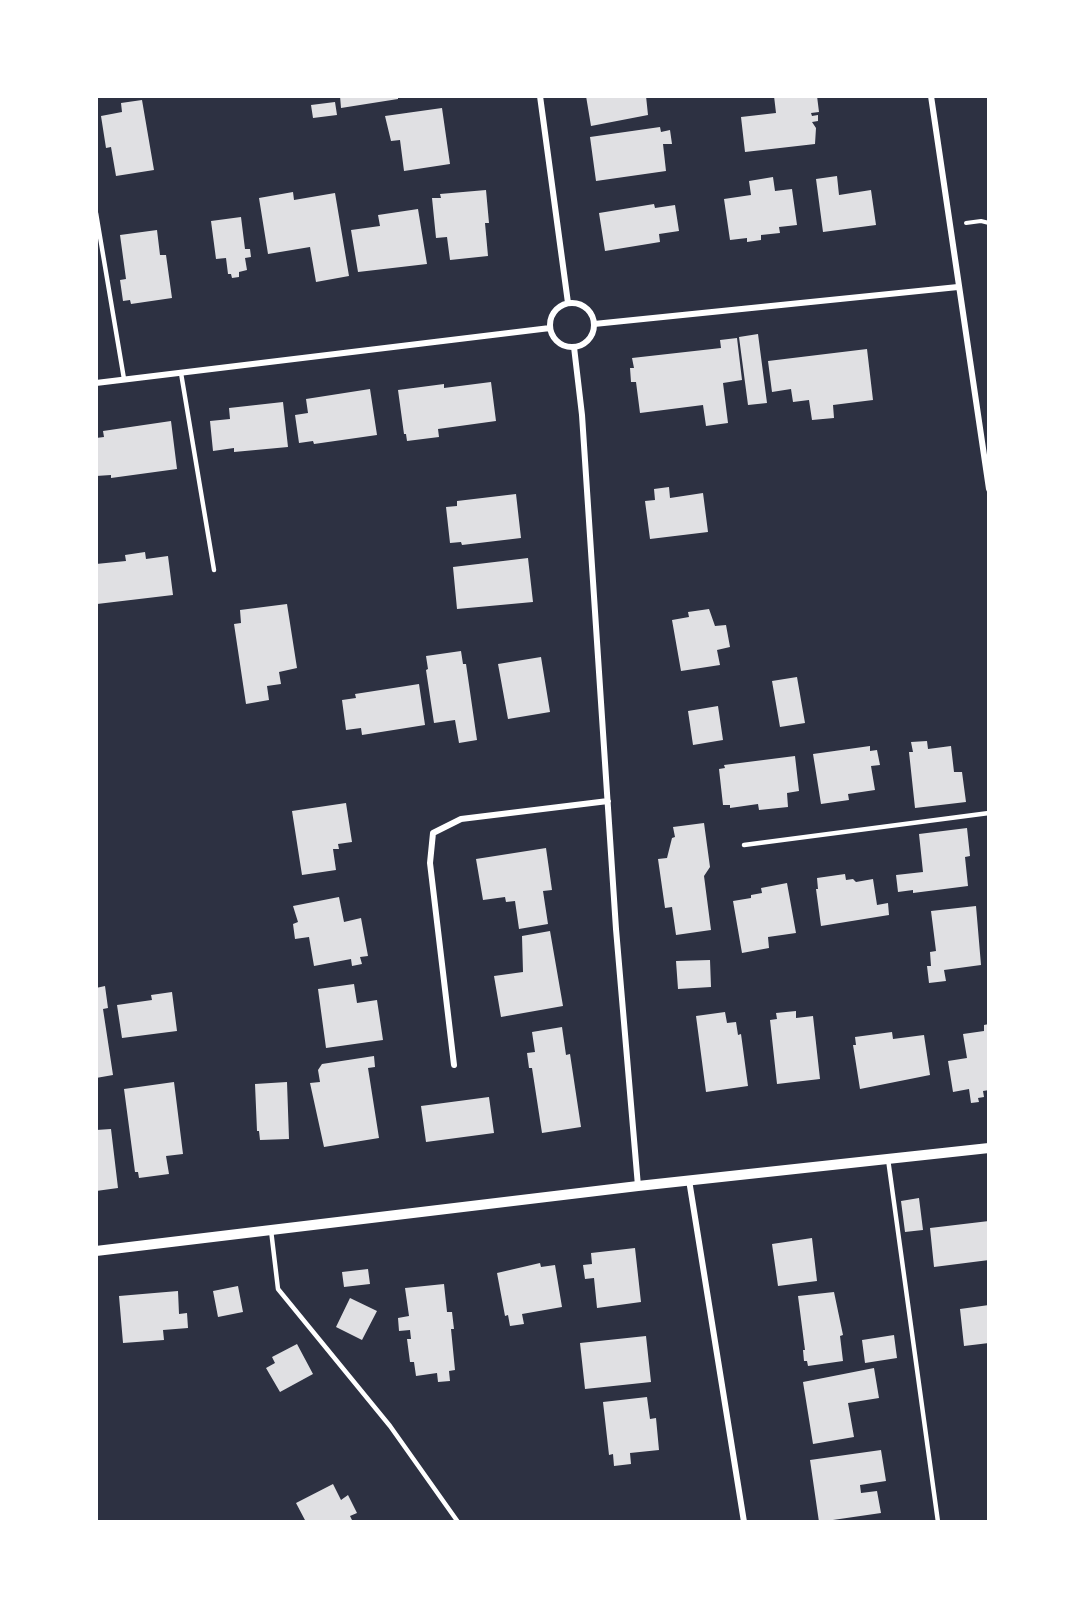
<!DOCTYPE html>
<html>
<head>
<meta charset="utf-8">
<style>
	body { margin:0 }
	#map { position:relative; width:1085px; height:1618px; overflow:hidden; background:#2d3142; font-family:Rubik,sans-serif }
	canvas { display:block }
	.frame { position:absolute; inset:0; border:98px solid #fff; pointer-events:none }
</style>
</head>
<body>
<div id="map">
<canvas width="1085" height="1618"></canvas>
<div class="frame"></div>
</div>
<script>
const g = document.querySelector('canvas').getContext('2d');
g.lineJoin = 'round';
function paint(path, color) { g.fillStyle = color; g.fill(path, 'evenodd'); }
const poly = rows => new Path2D(rows.map(r => 'M' + r).join(''));
function strokePath(path, color, width, dash) { g.strokeStyle = color; g.lineWidth = width; g.lineCap = dash ? 'butt' : 'round'; g.setLineDash(dash || []); g.stroke(path); }
const building = poly([
	[340,96,398,96,398,99,341,108],
	[586,96,646,96,648,115,591,126],
	[774,96,817,96,819,112,811,113,812,116,818,115,818,121,812,122,816,128,815,144,745,152,741,117,776,113],
	[142,100,154,170,116,176,111,147,106,148,101,116,122,112,121,103],
	[335,102,337,115,313,118,311,105],
	[442,108,450,164,404,171,400,140,391,141,385,116],
	[660,127,661,132,670,130,672,144,663,144,666,171,596,181,590,137],
	[837,176,839,195,871,190,876,225,823,232,816,179],
	[773,177,775,191,792,189,797,225,779,227,780,233,761,235,761,240,747,242,747,238,730,240,724,199,751,195,749,181],
	[486,190,489,223,485,223,488,256,450,260,447,237,436,238,432,198,441,198,440,194],
	[293,192,294,200,335,193,349,276,316,282,310,247,268,254,259,198],
	[654,204,655,208,675,205,679,231,659,234,660,242,605,251,599,213],
	[418,209,427,264,358,272,351,230,380,226,378,215],
	[241,217,245,249,250,249,251,257,245,258,247,270,239,272,239,277,232,278,231,274,228,274,226,258,216,259,211,221],
	[157,230,160,255,166,255,172,298,131,304,130,300,123,301,120,280,126,279,120,235],
	[758,334,767,403,748,405,739,337],
	[737,338,742,380,723,383,728,423,706,426,703,405,640,413,636,382,631,382,630,368,634,368,632,358,721,348,720,340],
	[867,349,873,400,833,405,834,418,812,420,809,400,793,402,791,389,772,392,768,361],
	[491,382,496,421,438,429,439,437,407,441,406,434,404,434,398,390,444,384,444,388],
	[370,389,377,435,314,444,313,441,299,443,295,415,308,413,306,399],
	[283,402,288,447,234,452,234,448,213,451,210,421,230,419,229,408],
	[171,421,177,469,111,478,111,475,96,476,96,438,104,437,103,431],
	[669,487,670,498,703,493,708,532,650,539,645,501,655,500,654,489],
	[516,494,521,538,462,545,461,542,450,543,446,507,457,506,457,501],
	[145,552,146,559,168,556,173,595,97,604,96,564,126,561,125,555],
	[528,558,533,602,457,609,453,567],
	[287,604,297,668,279,672,281,684,267,686,269,700,246,704,234,624,241,623,240,610],
	[709,609,715,626,726,625,730,647,717,650,720,665,681,671,672,620,689,617,688,612],
	[461,651,463,664,466,664,477,740,459,743,455,720,434,723,426,670,428,669,426,656],
	[541,657,550,712,508,719,498,664],
	[797,677,805,723,780,727,772,681],
	[419,684,425,725,362,735,361,728,346,730,342,700,356,698,355,694],
	[718,706,723,740,693,745,688,711],
	[927,741,928,749,951,746,954,772,962,772,966,802,915,808,909,752,913,752,911,742],
	[870,746,870,751,877,750,880,765,871,766,875,790,848,794,849,800,821,804,813,754],
	[795,756,799,791,787,793,788,807,759,810,758,804,730,808,730,805,723,805,719,769,725,768,724,765],
	[346,803,352,842,338,844,339,849,333,849,336,870,302,875,292,811],
	[704,823,710,867,704,876,711,930,676,935,672,907,665,908,658,859,667,858,672,838,675,837,673,827],
	[967,828,970,856,965,857,968,886,913,893,913,890,898,892,896,875,923,872,919,834],
	[546,848,552,890,543,891,548,924,519,929,515,901,506,902,505,897,483,900,476,859],
	[845,874,846,880,853,879,856,882,873,879,877,905,888,903,889,915,821,926,816,889,818,889,817,878],
	[787,883,796,933,768,937,769,948,742,953,733,901,751,898,751,895,762,893,761,888],
	[339,897,344,922,361,918,368,956,360,957,362,964,352,966,351,959,314,966,309,937,295,939,293,924,298,922,293,906],
	[976,906,981,965,944,970,946,981,929,983,927,966,931,966,930,952,936,951,931,911],
	[550,931,563,1006,501,1017,494,976,523,972,522,936],
	[710,960,711,987,678,989,676,961],
	[354,984,357,1003,377,1000,383,1040,326,1048,318,989],
	[105,986,108,1008,103,1009,113,1075,96,1078,96,988],
	[172,992,177,1031,122,1038,117,1005,152,1000,151,995],
	[796,1011,796,1018,813,1016,820,1079,777,1084,770,1020,777,1019,776,1013],
	[725,1012,727,1023,736,1022,738,1035,741,1034,748,1086,706,1092,696,1016],
	[989,1024,989,1090,983,1091,984,1097,978,1098,979,1102,971,1103,969,1089,953,1092,948,1061,967,1058,963,1034,984,1031,984,1025],
	[562,1027,566,1055,570,1054,581,1127,542,1133,532,1068,529,1068,527,1053,535,1052,532,1032],
	[892,1032,893,1039,924,1035,930,1075,860,1089,853,1045,856,1045,855,1037],
	[374,1056,375,1067,368,1068,379,1138,324,1147,310,1083,320,1082,318,1070,322,1064],
	[174,1082,183,1154,166,1156,169,1174,139,1178,138,1172,135,1172,124,1089],
	[287,1082,289,1139,260,1140,259,1131,257,1131,255,1084],
	[489,1097,494,1133,426,1142,421,1106],
	[111,1129,118,1188,96,1191,96,1130],
	[919,1198,923,1230,905,1232,901,1201],
	[989,1221,989,1260,934,1267,930,1228],
	[812,1238,817,1281,778,1286,772,1244],
	[635,1248,641,1302,597,1308,594,1278,585,1279,583,1265,592,1264,591,1253],
	[540,1263,541,1267,555,1265,562,1307,522,1314,524,1324,510,1326,508,1315,505,1316,497,1273],
	[368,1269,370,1284,344,1287,342,1272],
	[444,1284,447,1312,452,1312,454,1329,451,1329,455,1370,449,1371,450,1381,438,1382,437,1373,416,1376,414,1362,410,1362,407,1339,411,1339,410,1330,399,1331,398,1318,409,1316,405,1288],
	[238,1286,243,1312,218,1317,213,1291],
	[178,1291,179,1314,187,1313,188,1328,163,1330,164,1340,123,1343,119,1296],
	[834,1292,843,1335,840,1336,843,1361,808,1366,807,1361,804,1361,803,1350,805,1350,798,1296],
	[350,1298,377,1311,362,1340,336,1327],
	[989,1305,989,1343,964,1346,960,1309],
	[894,1335,897,1358,865,1363,862,1340],
	[646,1336,651,1382,585,1389,580,1343],
	[297,1344,313,1374,280,1392,266,1368,275,1363,272,1357],
	[874,1368,879,1398,848,1403,854,1437,813,1444,803,1382],
	[647,1397,650,1419,656,1418,659,1450,630,1453,631,1464,614,1466,613,1454,609,1455,603,1402],
	[881,1450,886,1481,860,1485,861,1493,877,1491,881,1513,819,1522,810,1460],
	[333,1484,341,1500,348,1495,357,1513,350,1516,353,1522,306,1522,296,1503]
]);
const path = poly([
	[966,223,981,221,989,223]
]);
const service = poly([
	[96,213,124,379],
	[181,373,214,570],
	[744,845,989,813],
	[888,1159,938,1522],
	[271,1230,278,1289,390,1426,458,1522]
]);
const minor = poly([
	[540,96,568,303],
	[931,96,989,489],
	'550 325a22 22 0 1 1 44 0a22 22 0 1 1-44 0Z',
	[594,324,958,287],
	[574,347,582,415,616,929,638,1186],
	[96,383,550,328],
	[454,1065,430,863,433,833,461,819,608,801],
	[689,1180,744,1522]
]);
const tertiary = poly([
	[96,1251,638,1186,989,1148]
]);
paint(building, '#e0e0e3');
strokePath(path, '#fff', 4);
strokePath(service, '#fff', 4.5);
strokePath(minor, '#fff', 6);
strokePath(tertiary, '#fff', 10);
</script>
</body>
</html>
